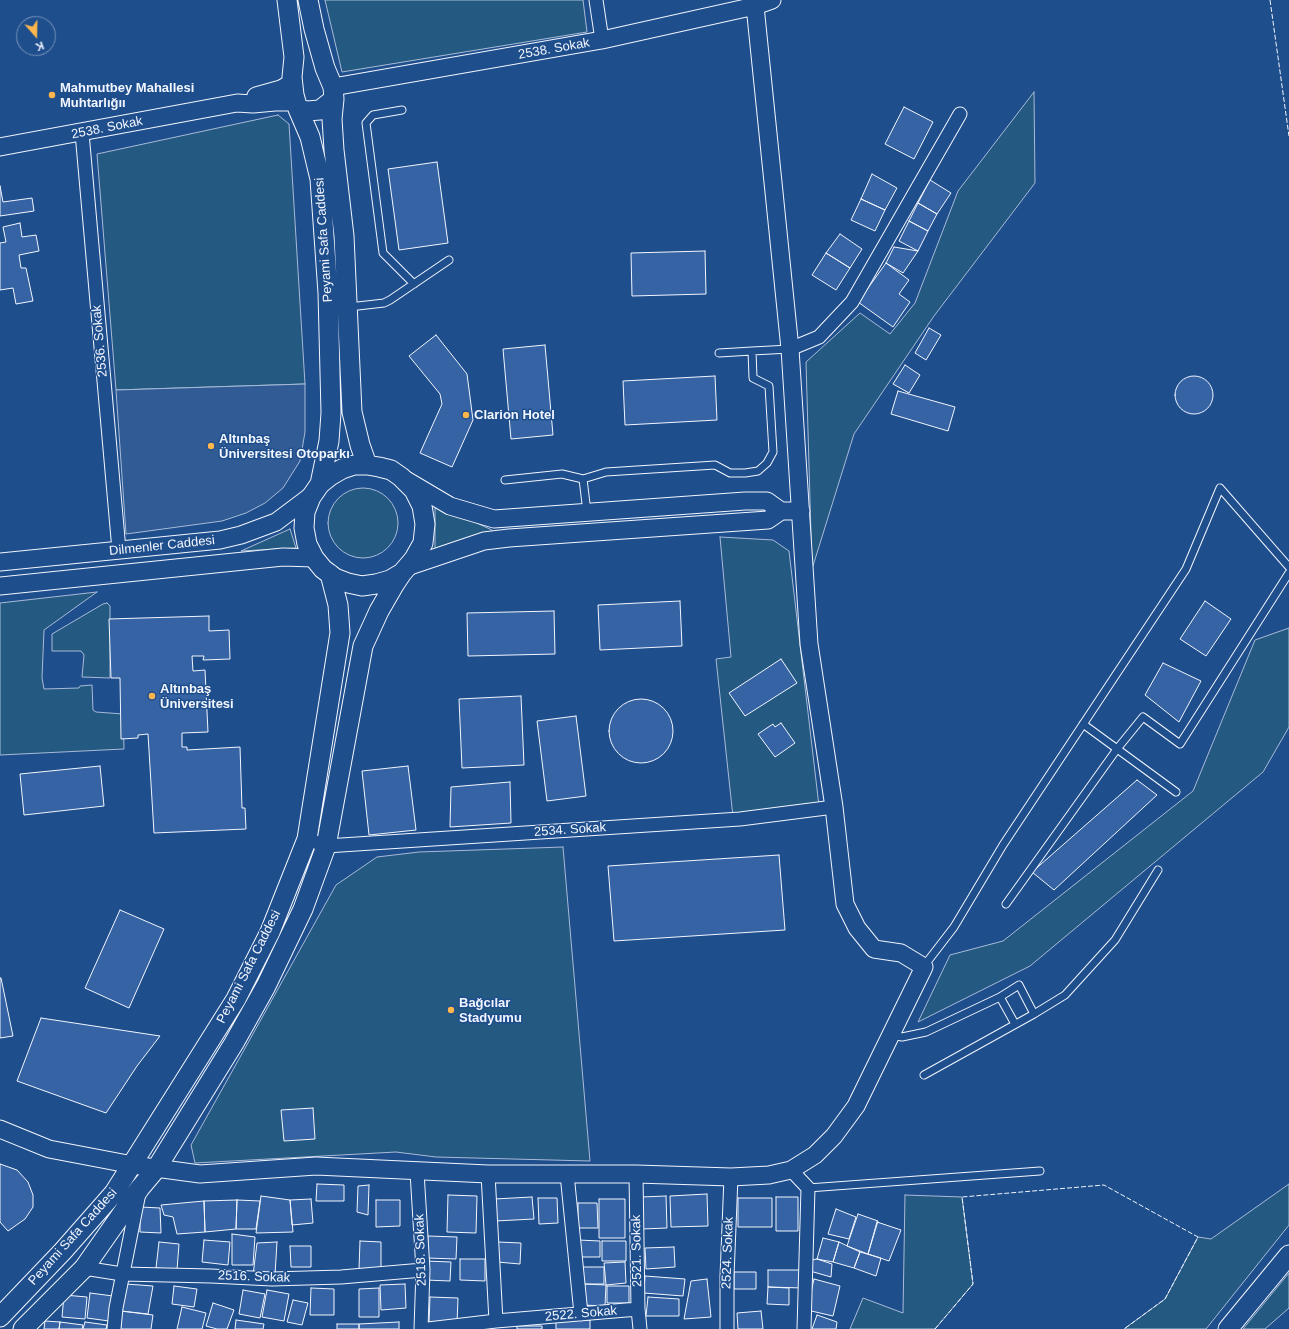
<!DOCTYPE html>
<meta charset="utf-8">
<style>
body{margin:0}
#map{position:relative;width:1289px;height:1329px;overflow:hidden;background:#1f4e8c;font-family:Helvetica,sans-serif}
canvas{display:block}
.north{position:absolute;left:16px;top:16px;width:40px;height:40px;box-sizing:border-box;background:#1f4e8c;border:1px solid #7391ba;border-radius:50%;rotate:160deg;font-size:11px;font-weight:700;line-height:16px;text-align:center;color:#f2f6ff}
.north::after{content:'';display:block;margin:auto;width:14px;height:18px;background:#ffb74d;clip-path:polygon(50% 0,100% 100%,50% 72%,0 100%)}
</style>
<div id="map">
<canvas width="1289" height="1329"></canvas>
<div class="north">K</div>
</div>
<script>
const ctx = document.querySelector('canvas').getContext('2d');
ctx.lineJoin = 'round';
function fillPath(path, color) { ctx.fillStyle = color; ctx.fill(path, 'evenodd'); }
const poly = rows => new Path2D(rows.map(r => 'M' + r).join(''));
function stroke(path, color, width, dash) { ctx.strokeStyle = color; ctx.lineWidth = width; ctx.lineCap = dash ? 'butt' : 'round'; ctx.setLineDash(dash || []); ctx.stroke(path); }
function write(font, color, halo, rows, align = 'center') {
  ctx.font = font + ' Helvetica,sans-serif'; ctx.lineWidth = 3; ctx.setLineDash([]); ctx.textBaseline = 'middle'; ctx.strokeStyle = halo; ctx.fillStyle = color; for (const [text, x, y, turn = 0] of rows) {
    ctx.save(); ctx.translate(x, y); ctx.rotate((+turn || 0) * Math.PI / 180); ctx.textAlign = isNaN(turn) ? turn : align; if (halo) ctx.strokeText(text, 0, 0); ctx.fillText(text, 0, 0); ctx.restore();
  }
}
const green = poly([
 [325,0,583,0,587,32,342,72,325,0],
 [1034,92,1035,183,934,316,854,434,812,569,806,362,860,313,890,334,915,303,958,191,1034,92],
 [278,115,289,124,305,384,116,390,97,154,278,115],
 '328 523a35 35 0 1 1 70 0a35 35 0 1 1-70 0Z',
 [441,507,492,530,493,533,435,553,435,508,441,507],
 [290,529,296,548,241,551,290,529],
 [720,537,773,540,789,551,819,806,733,817,716,659,731,657,720,537],
 [97,592,44,630,42,678,44,689,79,688,80,686,92,685,93,710,96,712,123,714,124,749,0,755,0,603,97,592],
 [107,603,110,606,110,678,82,677,84,655,81,651,52,651,52,634,103,604,107,603],
 [1289,628,1289,727,1263,772,1030,966,918,1022,950,955,1003,941,1193,791,1255,640,1289,628],
 [563,847,590,1161,436,1157,396,1152,195,1163,191,1145,336,885,377,857,419,852,563,847],
 [1289,1184,1289,1225,1206,1329,1124,1329,1165,1299,1198,1237,1211,1239,1289,1184],
 [905,1195,962,1197,973,1284,935,1329,850,1329,863,1298,903,1313,905,1195],
 [1289,1273,1289,1308,1265,1329,1243,1329,1289,1273]
]);
const parking = poly([
 [305,384,305,432,300,461,283,488,265,503,246,513,222,521,126,534,116,390,305,384]
]);
const building = poly([
 [904,107,933,122,914,159,885,144,904,107],
 [437,162,448,243,399,250,388,169,437,162],
 [872,174,897,188,885,210,861,199,872,174],
 [930,180,951,193,937,214,918,203,930,180],
 [0,186,3,202,32,198,34,211,0,216,0,186],
 [861,199,885,210,875,231,851,220,861,199],
 [918,203,937,214,928,231,909,221,918,203],
 [909,221,928,231,918,251,899,241,909,221],
 [20,223,22,237,36,235,39,251,19,255,21,268,26,268,33,301,16,304,13,288,0,290,0,243,6,242,3,227,20,223],
 [840,234,862,249,850,268,826,253,840,234],
 [894,247,918,251,903,273,886,263,894,247],
 [705,251,706,294,632,296,631,253,705,251],
 [826,253,850,268,836,290,812,275,826,253],
 [886,263,909,280,899,294,910,302,893,327,858,302,886,263],
 [929,328,941,335,926,360,915,353,929,328],
 [436,335,467,374,473,420,452,467,420,453,442,404,440,394,409,356,436,335],
 [545,345,553,435,511,439,503,349,545,345],
 [905,365,920,375,909,393,893,384,905,365],
 '1175 395a19 19 0 1 1 38 0a19 19 0 1 1-38 0Z',
 [715,376,717,420,625,425,623,381,715,376],
 [898,391,955,407,948,431,891,414,898,391],
 [680,601,682,646,600,650,598,605,680,601],
 [1205,601,1231,619,1206,656,1180,639,1205,601],
 [554,611,555,654,468,656,467,613,554,611],
 [209,616,209,631,229,630,230,659,203,660,204,656,192,656,193,671,205,670,208,732,182,733,182,747,187,747,187,750,240,747,242,808,245,808,246,829,154,833,148,734,138,735,138,738,121,739,120,678,111,678,109,619,209,616],
 [781,659,797,683,745,716,729,693,781,659],
 [1163,663,1201,681,1179,722,1145,695,1163,663],
 [521,696,524,765,462,768,459,699,521,696],
 '609 731a32 32 0 1 1 64 0a32 32 0 1 1-64 0Z',
 [576,716,586,796,547,801,537,721,576,716],
 [781,723,795,743,775,757,758,734,773,724,775,727,781,723],
 [100,766,104,806,24,815,20,774,100,766],
 [408,766,416,830,369,835,362,771,408,766],
 [1137,780,1157,795,1054,890,1032,872,1137,780],
 [510,782,511,823,450,827,451,787,510,782],
 [779,855,785,930,614,941,608,866,779,855],
 [120,910,164,929,129,1008,85,988,120,910],
 [0,978,1,978,13,1036,0,1038,0,978],
 [41,1018,160,1036,137,1066,106,1113,17,1081,41,1018],
 [313,1108,315,1139,284,1141,281,1110,313,1108],
 [0,1164,17,1170,28,1182,33,1195,33,1207,25,1219,8,1231,0,1222,0,1164],
 [317,1184,344,1185,344,1201,316,1201,317,1184],
 [369,1185,368,1215,357,1212,358,1186,369,1185],
 [707,1194,708,1226,671,1227,670,1196,707,1194],
 [448,1195,477,1196,476,1233,447,1232,448,1195],
 [261,1196,290,1200,293,1232,256,1233,261,1196],
 [666,1196,667,1228,642,1229,641,1197,666,1196],
 [532,1197,534,1219,495,1221,494,1199,532,1197],
 [776,1197,798,1197,798,1231,776,1231,776,1197],
 [538,1198,557,1198,558,1223,539,1224,538,1198],
 [738,1198,772,1198,772,1227,738,1227,738,1198],
 [311,1199,313,1223,292,1225,290,1200,311,1199],
 [599,1199,625,1199,625,1238,599,1238,599,1199],
 [237,1200,260,1201,256,1229,236,1229,237,1200],
 [237,1200,236,1229,205,1232,204,1201,237,1200],
 [376,1200,400,1200,400,1226,376,1227,376,1200],
 [204,1201,205,1232,177,1234,173,1217,164,1215,161,1205,204,1201],
 [578,1203,597,1203,598,1228,578,1228,578,1203],
 [140,1207,160,1208,161,1233,140,1232,140,1207],
 [836,1209,856,1217,849,1239,828,1234,836,1209],
 [858,1214,878,1221,868,1254,847,1246,858,1214],
 [877,1222,901,1230,889,1261,868,1254,877,1222],
 [232,1234,255,1237,253,1265,232,1265,232,1234],
 [428,1236,457,1237,456,1259,427,1258,428,1236],
 [823,1238,839,1242,833,1262,817,1259,823,1238],
 [204,1240,230,1242,228,1265,202,1262,204,1240],
 [578,1240,600,1241,600,1257,578,1257,578,1240],
 [360,1241,381,1242,381,1270,359,1269,360,1241],
 [602,1241,626,1241,626,1261,602,1261,602,1241],
 [159,1242,179,1244,177,1270,156,1268,159,1242],
 [277,1242,275,1275,253,1275,257,1243,277,1242],
 [498,1242,521,1243,520,1264,497,1262,498,1242],
 [839,1242,860,1252,854,1268,833,1262,839,1242],
 [290,1246,311,1246,311,1267,291,1267,290,1246],
 [674,1247,675,1267,646,1269,645,1248,674,1247],
 [860,1252,881,1258,876,1276,854,1268,860,1252],
 [460,1259,485,1259,485,1281,460,1280,460,1259],
 [817,1259,832,1264,831,1277,810,1271,811,1260,817,1259],
 [425,1261,451,1262,450,1281,425,1280,425,1261],
 [625,1262,626,1283,606,1285,604,1263,625,1262],
 [582,1267,604,1267,604,1284,582,1284,582,1267],
 [768,1270,803,1270,803,1288,768,1287,768,1270],
 [734,1272,756,1272,756,1289,734,1289,734,1272],
 [645,1276,685,1279,683,1296,644,1293,645,1276],
 [707,1279,711,1317,684,1319,691,1281,707,1279],
 [814,1279,840,1286,833,1316,807,1310,814,1279],
 [126,1284,153,1286,148,1314,121,1311,126,1284],
 [405,1284,406,1308,381,1310,380,1285,405,1284],
 [583,1284,606,1285,605,1306,583,1305,583,1284],
 [174,1286,197,1289,194,1307,172,1304,174,1286],
 [607,1286,629,1286,629,1303,607,1303,607,1286],
 [768,1287,789,1288,789,1305,767,1304,768,1287],
 [311,1288,334,1289,334,1315,310,1315,311,1288],
 [379,1288,379,1317,359,1317,359,1289,379,1288],
 [243,1290,265,1294,260,1318,239,1314,243,1290],
 [267,1290,289,1294,284,1321,262,1317,267,1290],
 [90,1293,113,1296,109,1321,87,1318,90,1293],
 [64,1295,87,1297,85,1319,62,1317,64,1295],
 [430,1297,458,1298,457,1324,429,1323,430,1297],
 [648,1297,679,1299,679,1316,646,1316,648,1297],
 [293,1300,308,1303,302,1325,287,1322,293,1300],
 [213,1303,234,1310,227,1329,217,1329,206,1326,213,1303],
 [182,1307,206,1313,202,1329,177,1329,182,1307],
 [121,1311,153,1315,151,1329,118,1329,121,1311],
 [761,1311,763,1329,738,1329,737,1313,761,1311],
 [817,1315,837,1322,836,1329,812,1329,817,1315],
 [236,1320,264,1324,263,1329,235,1329,236,1320],
 [590,1320,590,1329,556,1329,556,1321,590,1320],
 [45,1321,60,1322,59,1329,44,1329,45,1321],
 [60,1322,83,1325,82,1329,59,1329,60,1322],
 [85,1322,107,1325,106,1329,83,1329,85,1322],
 [399,1322,399,1329,359,1329,359,1324,399,1322],
 [337,1324,359,1324,359,1329,337,1329,337,1324],
 [517,1326,542,1326,542,1329,517,1329,517,1326]
]);
const service = poly([
 [402,110,373,115,366,123,383,253,414,284],
 [349,307,384,303,390,300,449,260],
 [719,353,752,351],
 [583,479,587,512],
 [505,480,562,474,583,479,606,472,715,465,730,473,745,473,758,471,767,463,773,452,769,386,753,378,752,351,790,349],
 [1083,724,1176,792],
 [1006,904,1117,749,1143,717,1180,744,1289,573],
 [924,966,954,927,1003,845,1186,569,1220,488,1289,567],
 [1000,997,1015,1024],
 [891,1035,902,1037,926,1032,1000,997,1019,985,1034,1014],
 [924,1075,1034,1014,1065,995,1115,940,1158,870],
 [808,1188,1040,1171]
]);
const minor = poly([
 [596,0,602,40],
 [82,133,119,550],
 [790,349,819,337,852,302,960,114],
 [307,839,326,846,740,819,834,807],
 [791,1170,808,1188,804,1329],
 [417,1172,423,1270,421,1329],
 [488,1174,496,1321],
 [567,1174,581,1314],
 [636,1174,638,1309,640,1329],
 [84,1268,122,1274,211,1276,272,1279,341,1277,423,1270],
 [114,1329,116,1308,139,1193],
 [428,1329,496,1321,638,1309],
 [727,1329,727,1276,731,1177]
]);
const tertiary = poly([
 [333,87,602,40,755,6,772,0],
 [256,96,281,89,293,82],
 [0,147,237,103,253,104,275,102,295,102],
 [406,480,450,506,494,519,745,501,767,501,781,511],
 [0,562,220,540,241,535,276,522,312,495],
 [407,567,484,541,509,538,768,520,781,511,801,511],
 [0,586,283,557,314,558],
 [0,1129,49,1149,133,1165,200,1174,316,1166,488,1174,636,1174,731,1177,769,1175,791,1170,815,1155,834,1136,856,1106,924,967,901,953,874,949,857,928,845,904,834,807,809,644,790,349,755,6]
]);
const secondary = poly([
 [287,0,294,57,292,77,294,95,298,109,310,137,320,179,328,293,331,413,329,441,320,484],
 [308,0,314,29,325,68,333,87,334,99,332,119,334,150,344,236,352,412,360,445,367,465],
 [298,109,307,111,320,110,334,99],
 [0,1317,63,1251,114,1193,236,999,270,932,307,839,340,633,338,605,330,574],
 [23,1329,84,1268,140,1188,156,1169,234,1043,266,986,303,909,326,846,363,646,379,611,394,585,402,573,414,559,423,543,425,524,422,506,414,490,401,477,391,470,379,467,367,465,354,465,342,469,330,476,320,484,311,497,305,512,304,528,307,544,314,558,323,569,335,578,348,583,362,586,376,584,390,580,402,573],
 [1228,1329,1289,1255]
]);
const fence = poly([
 [1270,0,1289,136],
 [935,1329,973,1284,962,1197,1104,1185,1198,1237,1165,1299,1124,1329]
]);
const markers = [
 [52,95,4,"#ffb74d"],
 [466,415,4,"#ffb74d"],
 [211,446,4,"#ffb74d"],
 [152,696,4,"#ffb74d"],
 [451,1010,4,"#ffb74d"]
];
const streetNames = [
 ["2538. Sokak",554,49,-10],
 ["2538. Sokak",107,128,-11],
 ["Peyami Safa Caddesi",324,240,-94],
 ["2536. Sokak",100,341,-95],
 ["Dilmenler Caddesi",162,546,-6],
 ["2534. Sokak",570,830,-4],
 ["Peyami Safa Caddesi",249,967,-63],
 ["Peyami Safa Caddesi",73,1237,-48],
 ["2518. Sokak",421,1250,-92],
 ["2521. Sokak",637,1251,-91],
 ["2524. Sokak",728,1253,-88],
 ["2516. Sokak",254,1277,2],
 ["2522. Sokak",581,1314,-5]
];
const poiNames = [
 ["Mahmutbey Mahallesi",60,88],
 ["Muhtarlığıı",60,103],
 ["Clarion Hotel",474,415],
 ["Altınbaş",219,439],
 ["Üniversitesi Otoparkı",219,454],
 ["Altınbaş",160,689],
 ["Üniversitesi",160,704],
 ["Bağcılar",459,1003],
 ["Stadyumu",459,1018]
];
fillPath(green, '#245a82');
stroke(green, '#a8bbd7', 1);
fillPath(parking, '#305b95');
stroke(parking, '#a8bbd7', 1);
fillPath(building, '#3563a3');
stroke(building, '#f2f6ff', 1);
stroke(service, '#f2f6ff', 9);
stroke(minor, '#f2f6ff', 15);
stroke(tertiary, '#f2f6ff', 19);
stroke(secondary, '#f2f6ff', 21);
stroke(service, '#1f4e8c', 7);
stroke(minor, '#1f4e8c', 13);
stroke(tertiary, '#1f4e8c', 17);
stroke(secondary, '#1f4e8c', 19);
stroke(fence, '#f2f6ff', 1, [5, 2]);
for (const [x, y, r, color] of markers) { const dot = new Path2D(); dot.arc(x, y, r, 0, 2 * Math.PI); ctx.fillStyle = color; ctx.fill(dot); stroke(dot, '#1f4e8c', 1.5); }
write('13px', '#f2f6ff', '#1f4e8c', streetNames);
write('bold 13px', '#f2f6ff', '#1f4e8c', poiNames, 'left');
</script>
